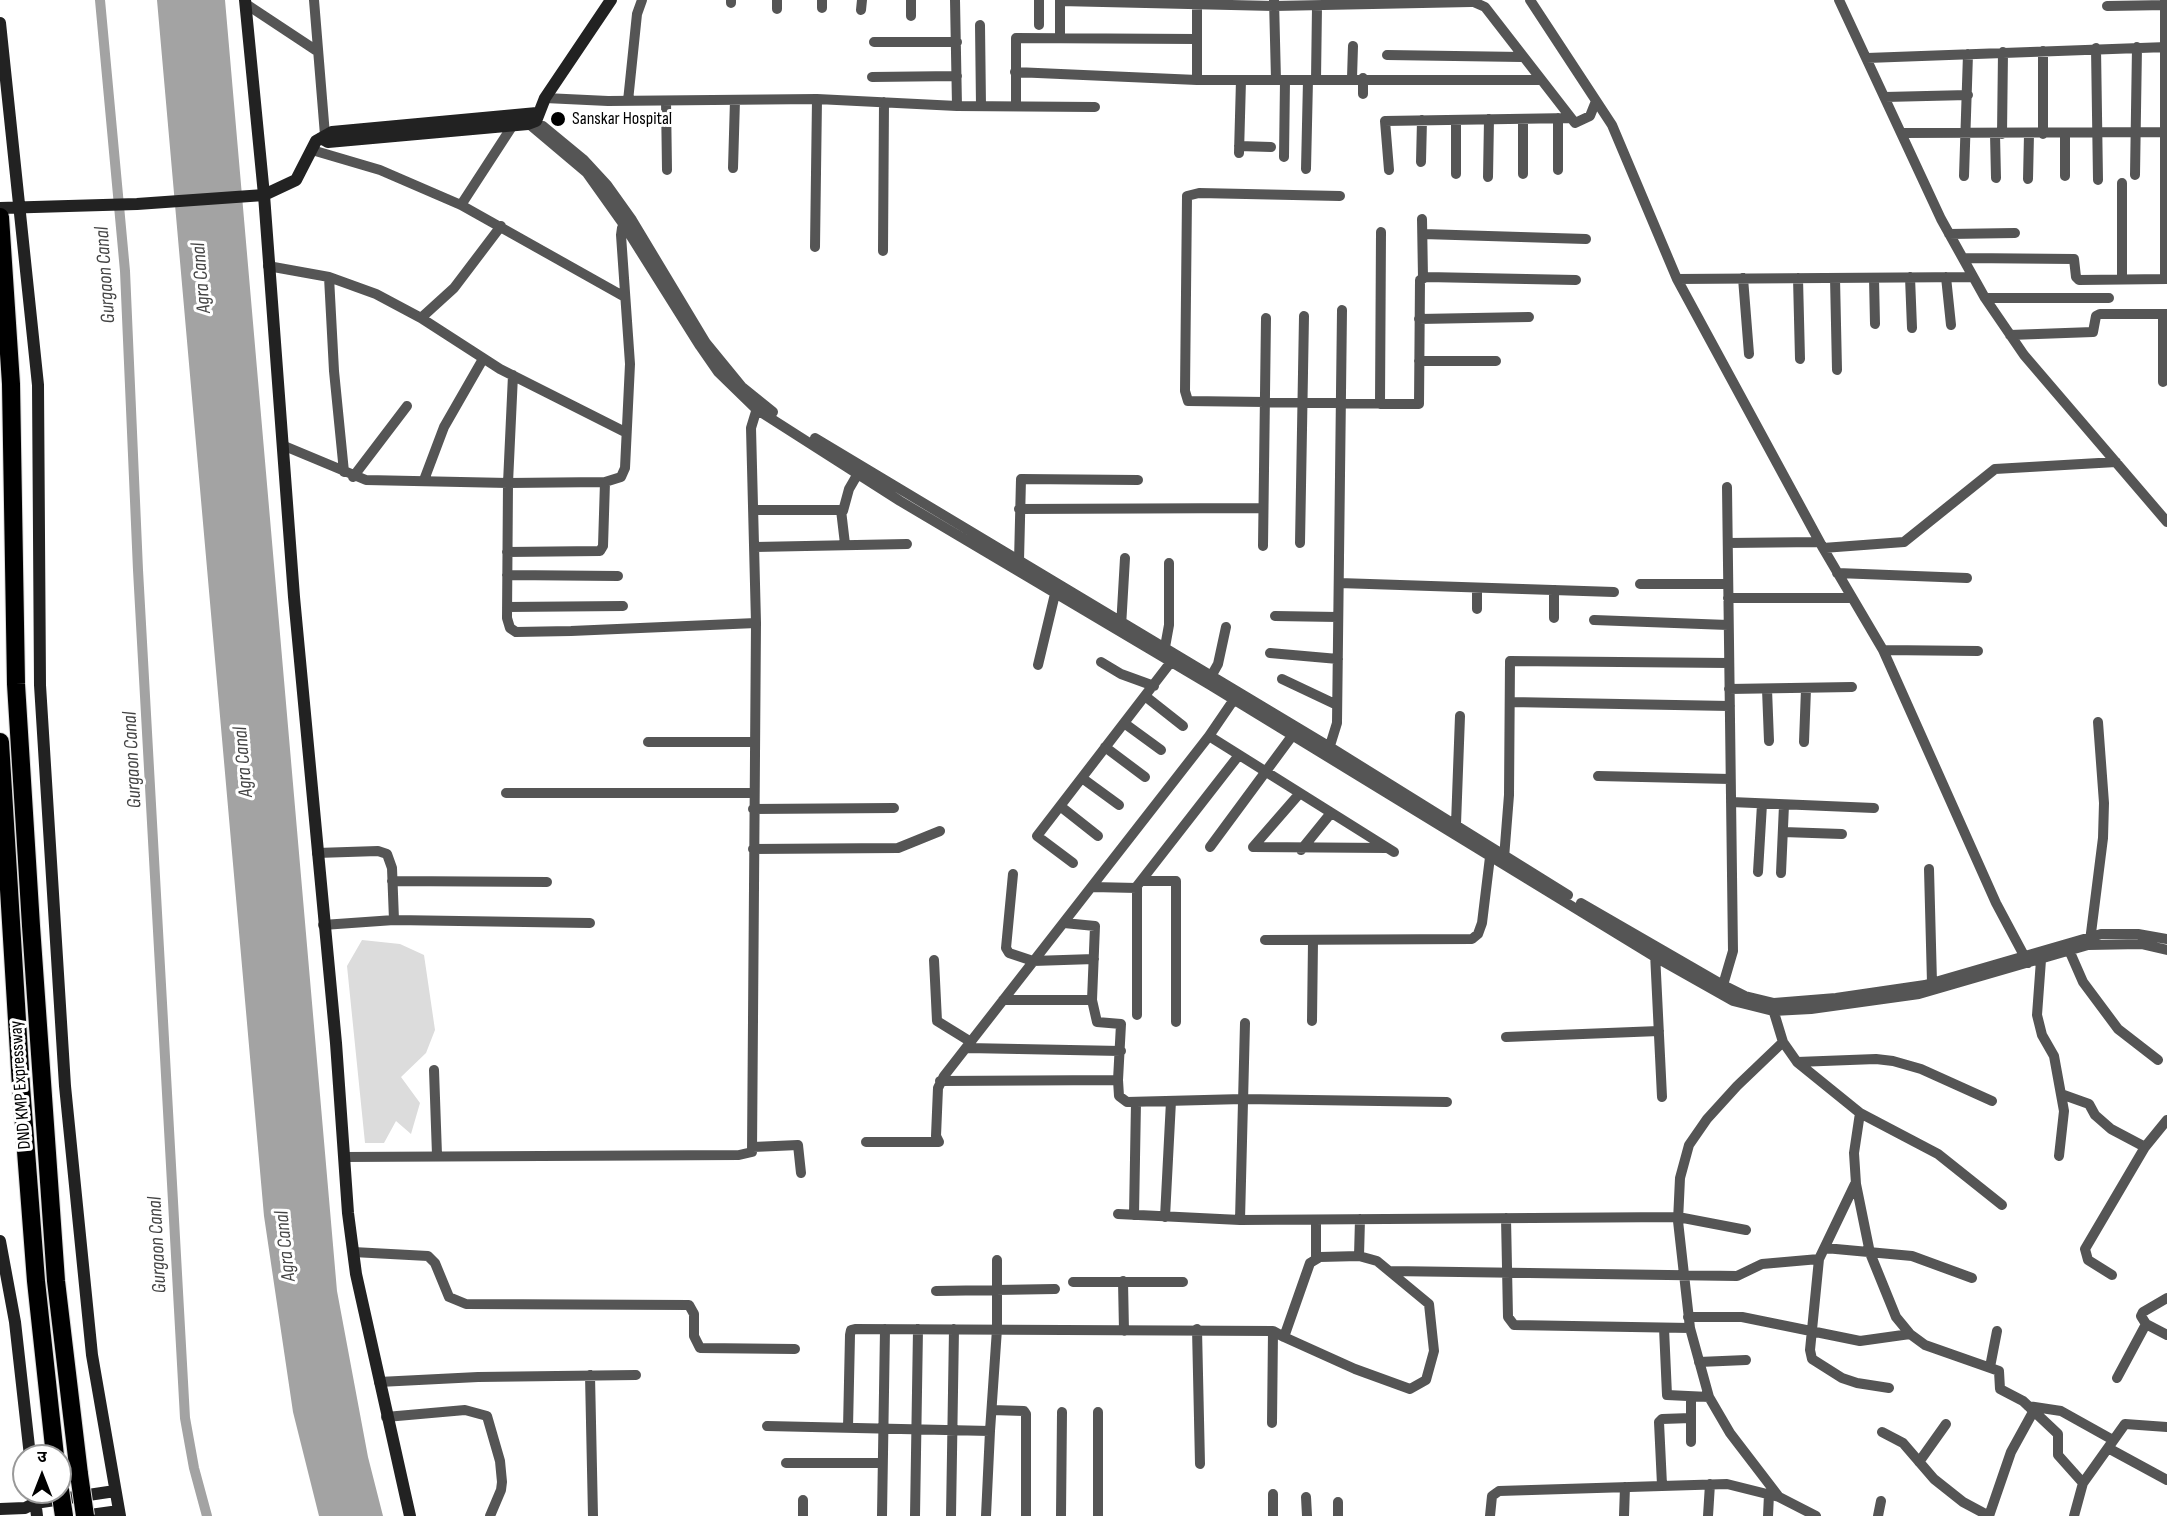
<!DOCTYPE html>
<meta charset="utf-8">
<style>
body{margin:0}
#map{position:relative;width:2167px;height:1516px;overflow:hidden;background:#fff;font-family:"Sofia Sans Condensed","Noto Sans Devanagari",sans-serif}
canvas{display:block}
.north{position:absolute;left:12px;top:1444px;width:60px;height:60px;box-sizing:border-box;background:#fff;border:2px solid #999;border-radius:50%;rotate:0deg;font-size:16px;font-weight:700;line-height:24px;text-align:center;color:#000}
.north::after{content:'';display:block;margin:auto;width:21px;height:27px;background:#000;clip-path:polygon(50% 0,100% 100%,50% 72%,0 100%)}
</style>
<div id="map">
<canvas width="2167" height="1516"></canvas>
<div class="north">उ</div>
</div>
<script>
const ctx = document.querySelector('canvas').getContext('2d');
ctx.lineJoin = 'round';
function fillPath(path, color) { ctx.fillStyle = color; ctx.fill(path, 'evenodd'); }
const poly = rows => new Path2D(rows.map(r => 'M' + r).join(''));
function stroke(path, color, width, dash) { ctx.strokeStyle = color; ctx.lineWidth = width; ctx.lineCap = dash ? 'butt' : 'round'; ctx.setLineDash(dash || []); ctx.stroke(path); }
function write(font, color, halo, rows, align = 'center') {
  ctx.font = font + ' "Sofia Sans Condensed",sans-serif'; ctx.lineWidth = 6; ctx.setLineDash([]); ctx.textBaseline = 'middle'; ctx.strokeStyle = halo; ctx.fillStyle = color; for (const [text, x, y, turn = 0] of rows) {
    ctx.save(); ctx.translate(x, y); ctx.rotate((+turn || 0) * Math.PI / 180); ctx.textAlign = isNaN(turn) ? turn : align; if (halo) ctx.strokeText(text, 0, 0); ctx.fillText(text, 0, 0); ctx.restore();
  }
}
const green = poly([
 [362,940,400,944,424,955,435,1030,426,1053,401,1077,420,1103,411,1134,396,1121,384,1143,365,1143,347,966]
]);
const water = poly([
 [157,0,225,0,337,1291,368,1457,383,1516,319,1516,293,1412,264,1216]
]);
const canal = poly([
 [100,0,125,271,138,570,185,1418,194,1468,207,1516]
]);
const street = poly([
 [314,0,325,135],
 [731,0,731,3],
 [777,0,777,9],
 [822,0,822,8],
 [911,0,911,16],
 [955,0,957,106],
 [1039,0,1039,25],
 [1274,0,1276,80],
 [1469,0,1485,7,1575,123,1590,116,1596,101],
 [1530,0,1612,125,1677,279,1823,548,1883,650,1996,903,2028,963],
 [1839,0,1941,219,1985,298,2024,355,2167,522],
 [2165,0,2165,279],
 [1060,1,1274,6,1471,2],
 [246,4,317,51],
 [2107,6,2167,5],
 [861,10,862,0],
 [980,25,981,106],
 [1060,38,1060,0],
 [874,42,957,42],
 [2096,48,2098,180],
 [2043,51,2043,134],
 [1387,55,1522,57],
 [1867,58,2167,47],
 [1015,72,1197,80,1540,80],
 [872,77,957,76],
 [1352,78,1353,46],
 [1197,80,1197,0],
 [1316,80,1317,6],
 [1363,94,1363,78],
 [1885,97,1968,95],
 [545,98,608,101,817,99,957,106,1095,107],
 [628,101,637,14,642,0],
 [666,101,667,170],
 [1016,105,1016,38,1196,39],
 [523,119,587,173,624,225,700,346,718,372,756,409,900,501,1210,685,1655,957,1733,1001,1773,1011,1811,1009,1919,994,2088,945,2141,944,2167,950],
 [1523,119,1523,174],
 [543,126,583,159,607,185,632,220,706,343,742,387,773,412],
 [1902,133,2167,132],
 [1995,134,1996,178],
 [2002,134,2003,52],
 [1239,146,1271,147],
 [312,150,380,170,461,205,623,296],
 [1239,153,1241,80],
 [1284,157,1285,80],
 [1421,162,1422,120],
 [733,168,735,100],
 [1306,169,1308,80],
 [1389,170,1385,121,1571,118],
 [1558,170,1558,118],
 [1456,174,1456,120],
 [2135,175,2137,47],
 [1964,176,1968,54],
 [2065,176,2065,133],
 [1488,177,1489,119],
 [2028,179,2029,134],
 [1340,196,1199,193,1187,196,1185,391,1188,401,1419,404,1420,280,1426,277,1576,280],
 [461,205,513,125],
 [1422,219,1423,278],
 [1423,234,1586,239],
 [1949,234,2015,233],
 [815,247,817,99],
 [883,251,884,102],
 [1964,258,2074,259,2076,277,2079,280,2167,279],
 [268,266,329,277,376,294,421,318,500,369,625,432],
 [329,277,334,371,344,472],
 [1910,277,1912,328],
 [1946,277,1951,325],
 [1743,278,1749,354],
 [1798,278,1800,359],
 [1835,278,1837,370],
 [1874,278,1875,324],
 [1677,279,1973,277],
 [2122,279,2122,183],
 [1985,298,2109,298],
 [421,318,454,288,501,226],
 [1419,319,1529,317],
 [2010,335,2093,332,2096,316,2100,314,2167,314],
 [1419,361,1496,361],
 [513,375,508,483,507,618,510,628,516,632,571,631,756,623],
 [2163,382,2163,314],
 [1380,404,1381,232],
 [815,438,1330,747,1568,895],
 [282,445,366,480,508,483,605,482,621,477,625,468,630,364,621,235,622,228,627,223],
 [353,477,407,406],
 [424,480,444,427,483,359],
 [1019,509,1263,508],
 [755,510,841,510,845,544],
 [843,511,849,489,860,470],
 [1300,543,1304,316],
 [1728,543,1819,542],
 [1263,546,1266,318],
 [755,547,907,544],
 [1823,548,1904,542,1995,469,2116,462],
 [507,552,600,551,603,546,605,482],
 [1019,561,1021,479,1138,480],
 [1837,573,1967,578],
 [507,575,618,576],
 [1339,583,1614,592],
 [1640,584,1728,584],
 [1554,590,1554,618],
 [1728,598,1852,598],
 [507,607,623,606],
 [1477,609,1477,588],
 [1275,616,1338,617],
 [1594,620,1728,625],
 [1121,627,1125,558],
 [1165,647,1169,625,1169,563],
 [1883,650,1978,651],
 [1270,653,1338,659],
 [1101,662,1121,674,1154,686],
 [1038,665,1055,594],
 [1282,679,1337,705],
 [1209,680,1218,664,1226,627],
 [1729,689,1852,687],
 [1767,689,1769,741],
 [1145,696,1183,726],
 [1510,702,1730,706],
 [1124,723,1161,750],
 [1209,736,1394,852],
 [648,742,753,742],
 [1804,742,1806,689],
 [1105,747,1145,777],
 [1328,752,1337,723,1342,310],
 [1598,776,1730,779],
 [1082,778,1119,805],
 [506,793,752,793],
 [1731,802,1874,808],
 [1060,806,1098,836],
 [753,809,894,808],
 [1456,824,1460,716],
 [1783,832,1842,834],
 [1210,847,1292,736],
 [1253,847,1387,848],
 [1253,847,1300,793],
 [753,849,898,848,940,831],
 [1301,850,1331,813],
 [317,853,378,851,387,854,392,868,394,920],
 [1504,858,1509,795,1510,661,1729,663],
 [1073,863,1037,836,1174,658],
 [1929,869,1932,983],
 [1758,872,1762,804],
 [1781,873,1784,805],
 [1013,874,1006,948,1009,953,1033,961,1094,959],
 [392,881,547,882],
 [1141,881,1176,881,1176,1022],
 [1092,887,1137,888],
 [1581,903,1723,985,1745,996,1774,1003,1836,998,1925,985,2101,934,2138,934,2167,939],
 [1064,923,1095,926,1092,1000],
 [323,925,394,920,590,923],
 [1265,940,1472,939,1478,934,1482,923,1490,857],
 [2090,941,2103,838,2104,803,2098,722],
 [2069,950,2083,982,2118,1029,2158,1060],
 [1655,953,1662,1097],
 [934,960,937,1021,971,1042],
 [2041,960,2037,1015,2042,1035,2054,1056,2064,1111,2059,1156],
 [1723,985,1733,951,1727,487],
 [1772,1006,1783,1042,1737,1086,1707,1119,1689,1145,1680,1178,1678,1221,1690,1328,1709,1397,1730,1433,1779,1497,1816,1516],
 [1137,1015,1137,886,1239,755],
 [1312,1021,1313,941],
 [1506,1037,1659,1031],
 [1783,1042,1797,1062,1860,1113,1938,1154,2002,1205],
 [967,1048,1121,1051],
 [1797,1062,1876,1059,1893,1061,1921,1069,1992,1101],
 [434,1070,437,1155],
 [1118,1080,1119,1096,1127,1102,1243,1099,1447,1102],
 [940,1081,1118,1080,1121,1024,1097,1022,1092,1000,1003,1000],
 [2061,1094,2089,1104,2095,1115,2111,1129,2145,1147],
 [1860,1113,1854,1153,1856,1184,1870,1253,1896,1317,1910,1334,1925,1345,1999,1371,2000,1389,2023,1401,2058,1434,2058,1455,2083,1483,2074,1516],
 [866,1142,939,1142,936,1136,938,1088,944,1076,1209,736,1237,695],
 [753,1147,798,1145,801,1173],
 [344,1157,739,1155,752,1152,756,623,751,428,758,405],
 [1855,1184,1819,1259,1810,1350,1812,1359,1842,1378,1857,1383,1889,1388],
 [1118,1214,1240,1220,1678,1217,1746,1230],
 [1134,1215,1136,1102],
 [1165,1217,1171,1101],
 [1506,1218,1508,1317,1514,1325,1690,1328],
 [1240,1220,1245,1023],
 [1825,1248,1912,1256,1972,1278],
 [353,1252,428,1256,435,1263,449,1297,466,1304,689,1305,694,1314,694,1336,700,1348,795,1349],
 [1359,1256,1360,1219],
 [1316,1259,1316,1220],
 [1390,1271,1737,1276,1762,1264,1819,1259],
 [2112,1275,2088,1260,2085,1249,2145,1147,2167,1120],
 [1123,1281,1124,1331],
 [1073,1282,1183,1282],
 [936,1291,1055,1289],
 [2167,1298,2143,1312,2141,1316,2146,1324,2167,1335],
 [1688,1317,1742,1317,1860,1341,1910,1334],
 [1664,1328,1667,1395,1709,1397],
 [1197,1329,1200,1464],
 [1699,1362,1746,1360],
 [1990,1367,1997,1331],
 [590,1375,593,1516],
 [2117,1378,2146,1324],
 [379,1382,478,1377,636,1375],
 [1691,1397,1691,1442],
 [2028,1406,2061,1411,2113,1440],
 [992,1410,1024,1411,1026,1414,1026,1516],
 [386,1417,465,1410,487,1416,500,1461,502,1482,501,1490,490,1516],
 [1272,1423,1273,1331],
 [767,1426,990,1431,986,1516],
 [848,1428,850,1335,851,1330,855,1329,1273,1331,1284,1337,1355,1369,1410,1389,1426,1380,1434,1351,1429,1304,1377,1261,1359,1256,1320,1257,1310,1263,1284,1337],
 [990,1431,997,1329,997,1260],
 [1882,1432,1903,1443,1934,1479,1963,1502,1989,1516],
 [2108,1448,2167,1480],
 [1919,1462,1946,1424],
 [786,1463,882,1463],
 [2083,1483,2125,1424,2167,1427],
 [1662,1485,1659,1422,1662,1419,1691,1418],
 [1273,1494,1273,1516],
 [1306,1497,1307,1516],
 [803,1500,803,1516],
 [1338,1502,1338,1516],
 [882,1516,885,1329],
 [915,1516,918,1329],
 [951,1516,954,1329],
 [1061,1516,1062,1412],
 [1098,1516,1098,1412],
 [1490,1516,1492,1496,1499,1491,1727,1484,1779,1497],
 [1624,1516,1625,1487],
 [1708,1516,1710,1484],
 [1768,1516,1769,1494],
 [1878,1516,1881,1501],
 [1989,1516,2011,1452,2033,1412]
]);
const secondary = poly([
 [245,0,264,195,294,597,336,1043,348,1213,356,1274,410,1516],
 [0,23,38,385,40,685,65,1086,92,1355,120,1516],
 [321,138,328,142,528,124,536,121,545,98,611,0],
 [0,208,137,204,264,195,296,180,316,141,332,132,537,113],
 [0,1241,15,1322,30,1456],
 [34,1492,37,1516],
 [0,1509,25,1508,35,1503,115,1491],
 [83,1516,119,1511]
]);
const highway = poly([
 [0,217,11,384,16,684,31,926,56,1281,79,1474],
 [0,742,21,1086,36,1281,55,1456]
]);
const highwayBridge = poly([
 [79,1474,85,1516],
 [60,1490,64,1516]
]);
const markers = [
 [558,119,8,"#000"]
];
const poiNames = [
 ["Sanskar Hospital",572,119]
];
const streetNames = [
 ["DND KMP Expressway",21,1085,-94]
];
const waterNames = [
 ["Gurgaon Canal",106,275,-94],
 ["Agra Canal",202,278,-95],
 ["Gurgaon Canal",133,760,-93],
 ["Agra Canal",244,762,-95],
 ["Gurgaon Canal",158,1245,-93],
 ["Agra Canal",286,1246,-96]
];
fillPath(green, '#dcdcdc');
fillPath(water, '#a3a3a3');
stroke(canal, '#a3a3a3', 10);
stroke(highway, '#dbdbdb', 20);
stroke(street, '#555', 10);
stroke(secondary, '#222', 12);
stroke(highway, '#000', 18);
stroke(highwayBridge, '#dbdbdb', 20, []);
stroke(highwayBridge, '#000', 18);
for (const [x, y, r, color] of markers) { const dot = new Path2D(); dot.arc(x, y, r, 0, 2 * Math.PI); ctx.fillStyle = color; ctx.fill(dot); stroke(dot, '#fff', 2); }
write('18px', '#000', '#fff', poiNames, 'left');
write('18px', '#000', '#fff', streetNames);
write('italic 20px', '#444', '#fff', waterNames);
</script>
